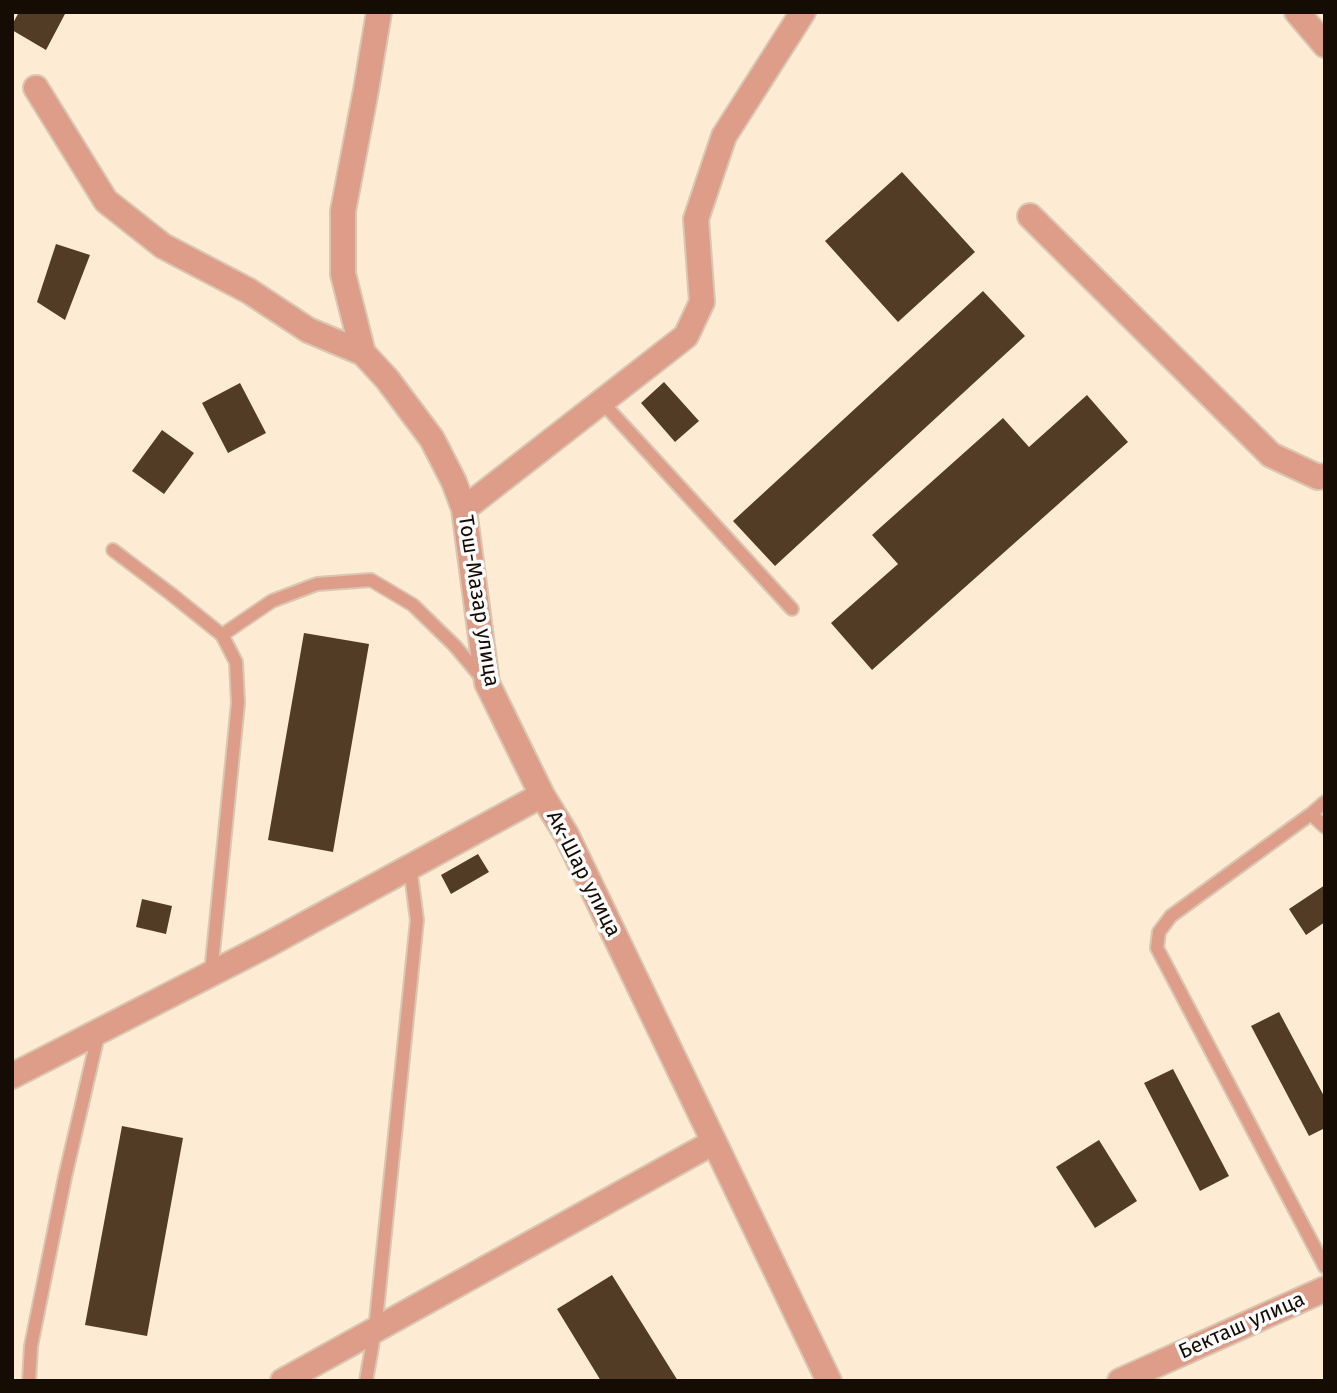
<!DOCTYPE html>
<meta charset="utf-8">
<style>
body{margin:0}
#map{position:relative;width:1337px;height:1393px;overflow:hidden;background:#feebd3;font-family:"Fira Sans",sans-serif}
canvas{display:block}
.frame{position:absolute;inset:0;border:14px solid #150d04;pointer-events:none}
</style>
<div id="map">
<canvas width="1337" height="1393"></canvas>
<div class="frame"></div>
</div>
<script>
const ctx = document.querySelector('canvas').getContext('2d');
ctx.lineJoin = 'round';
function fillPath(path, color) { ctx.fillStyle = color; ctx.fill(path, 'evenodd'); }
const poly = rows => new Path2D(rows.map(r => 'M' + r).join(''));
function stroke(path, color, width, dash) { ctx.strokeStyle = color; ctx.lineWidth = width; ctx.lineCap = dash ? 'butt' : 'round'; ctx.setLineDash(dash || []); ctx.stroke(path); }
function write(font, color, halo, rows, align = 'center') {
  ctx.font = font + ' "Fira Sans",sans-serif'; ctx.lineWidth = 7; ctx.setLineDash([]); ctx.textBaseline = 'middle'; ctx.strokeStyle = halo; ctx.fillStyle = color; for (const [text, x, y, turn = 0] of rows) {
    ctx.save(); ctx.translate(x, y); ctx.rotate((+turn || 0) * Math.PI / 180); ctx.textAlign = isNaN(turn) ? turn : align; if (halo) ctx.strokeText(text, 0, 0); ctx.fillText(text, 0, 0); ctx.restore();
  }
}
const building = poly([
 [19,12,66,12,46,50,12,30,12,25],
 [902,172,975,252,898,322,825,241],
 [56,244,90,255,65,320,37,302],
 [983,291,1025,336,775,566,733,521],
 [664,382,699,421,675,442,641,403],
 [240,383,266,433,228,453,202,403],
 [1087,395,1128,442,872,670,831,623,898,564,872,535,1003,418,1029,447],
 [162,430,194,453,164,494,132,471],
 [304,633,369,644,333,852,268,840],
 [478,854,489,872,451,894,441,875],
 [1325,885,1325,922,1306,935,1289,909],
 [142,899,172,906,166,934,136,927],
 [1279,1012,1325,1098,1325,1128,1309,1136,1251,1026],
 [1173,1069,1229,1176,1200,1191,1144,1083],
 [122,1126,183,1138,147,1336,85,1325],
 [1099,1140,1137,1201,1095,1228,1056,1167],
 [612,1275,678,1381,601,1381,557,1309]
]);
const lane = poly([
 [601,401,792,609],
 [113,550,171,594,222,635,236,662,238,703,211,973],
 [222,635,272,601,317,584,371,580,413,605,455,646,481,677],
 [1325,802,1311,814,1171,916,1159,932,1157,948,1325,1267],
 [1311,814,1325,827],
 [29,1381,31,1346,65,1177,99,1031],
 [366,1381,375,1330,417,920,410,867]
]);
const street = poly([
 [379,12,366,90,343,211,343,274,363,353,387,379,432,439,454,482,464,509,487,683,542,795],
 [1297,12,1325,45],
 [36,88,106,201,163,246,249,291,308,330,363,353],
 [1030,216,1271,455,1318,477,1325,476],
 [464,509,686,336,702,302,696,219,724,136,803,12],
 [12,1076,269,944,542,795,566,834,829,1381],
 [283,1381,714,1142],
 [1120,1381,1325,1289]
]);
const streetNames = [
 ["Тош-Мазар улица",478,601,81],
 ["Ак-Шар улица",583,874,63],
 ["Бекташ улица",1242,1326,-24]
];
fillPath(building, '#523c25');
stroke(lane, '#d9c7b2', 16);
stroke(street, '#d9c7b2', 28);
stroke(lane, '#dd9d88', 12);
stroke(street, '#dd9d88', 24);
write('21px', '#150d04', '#fbfbfb', streetNames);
</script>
